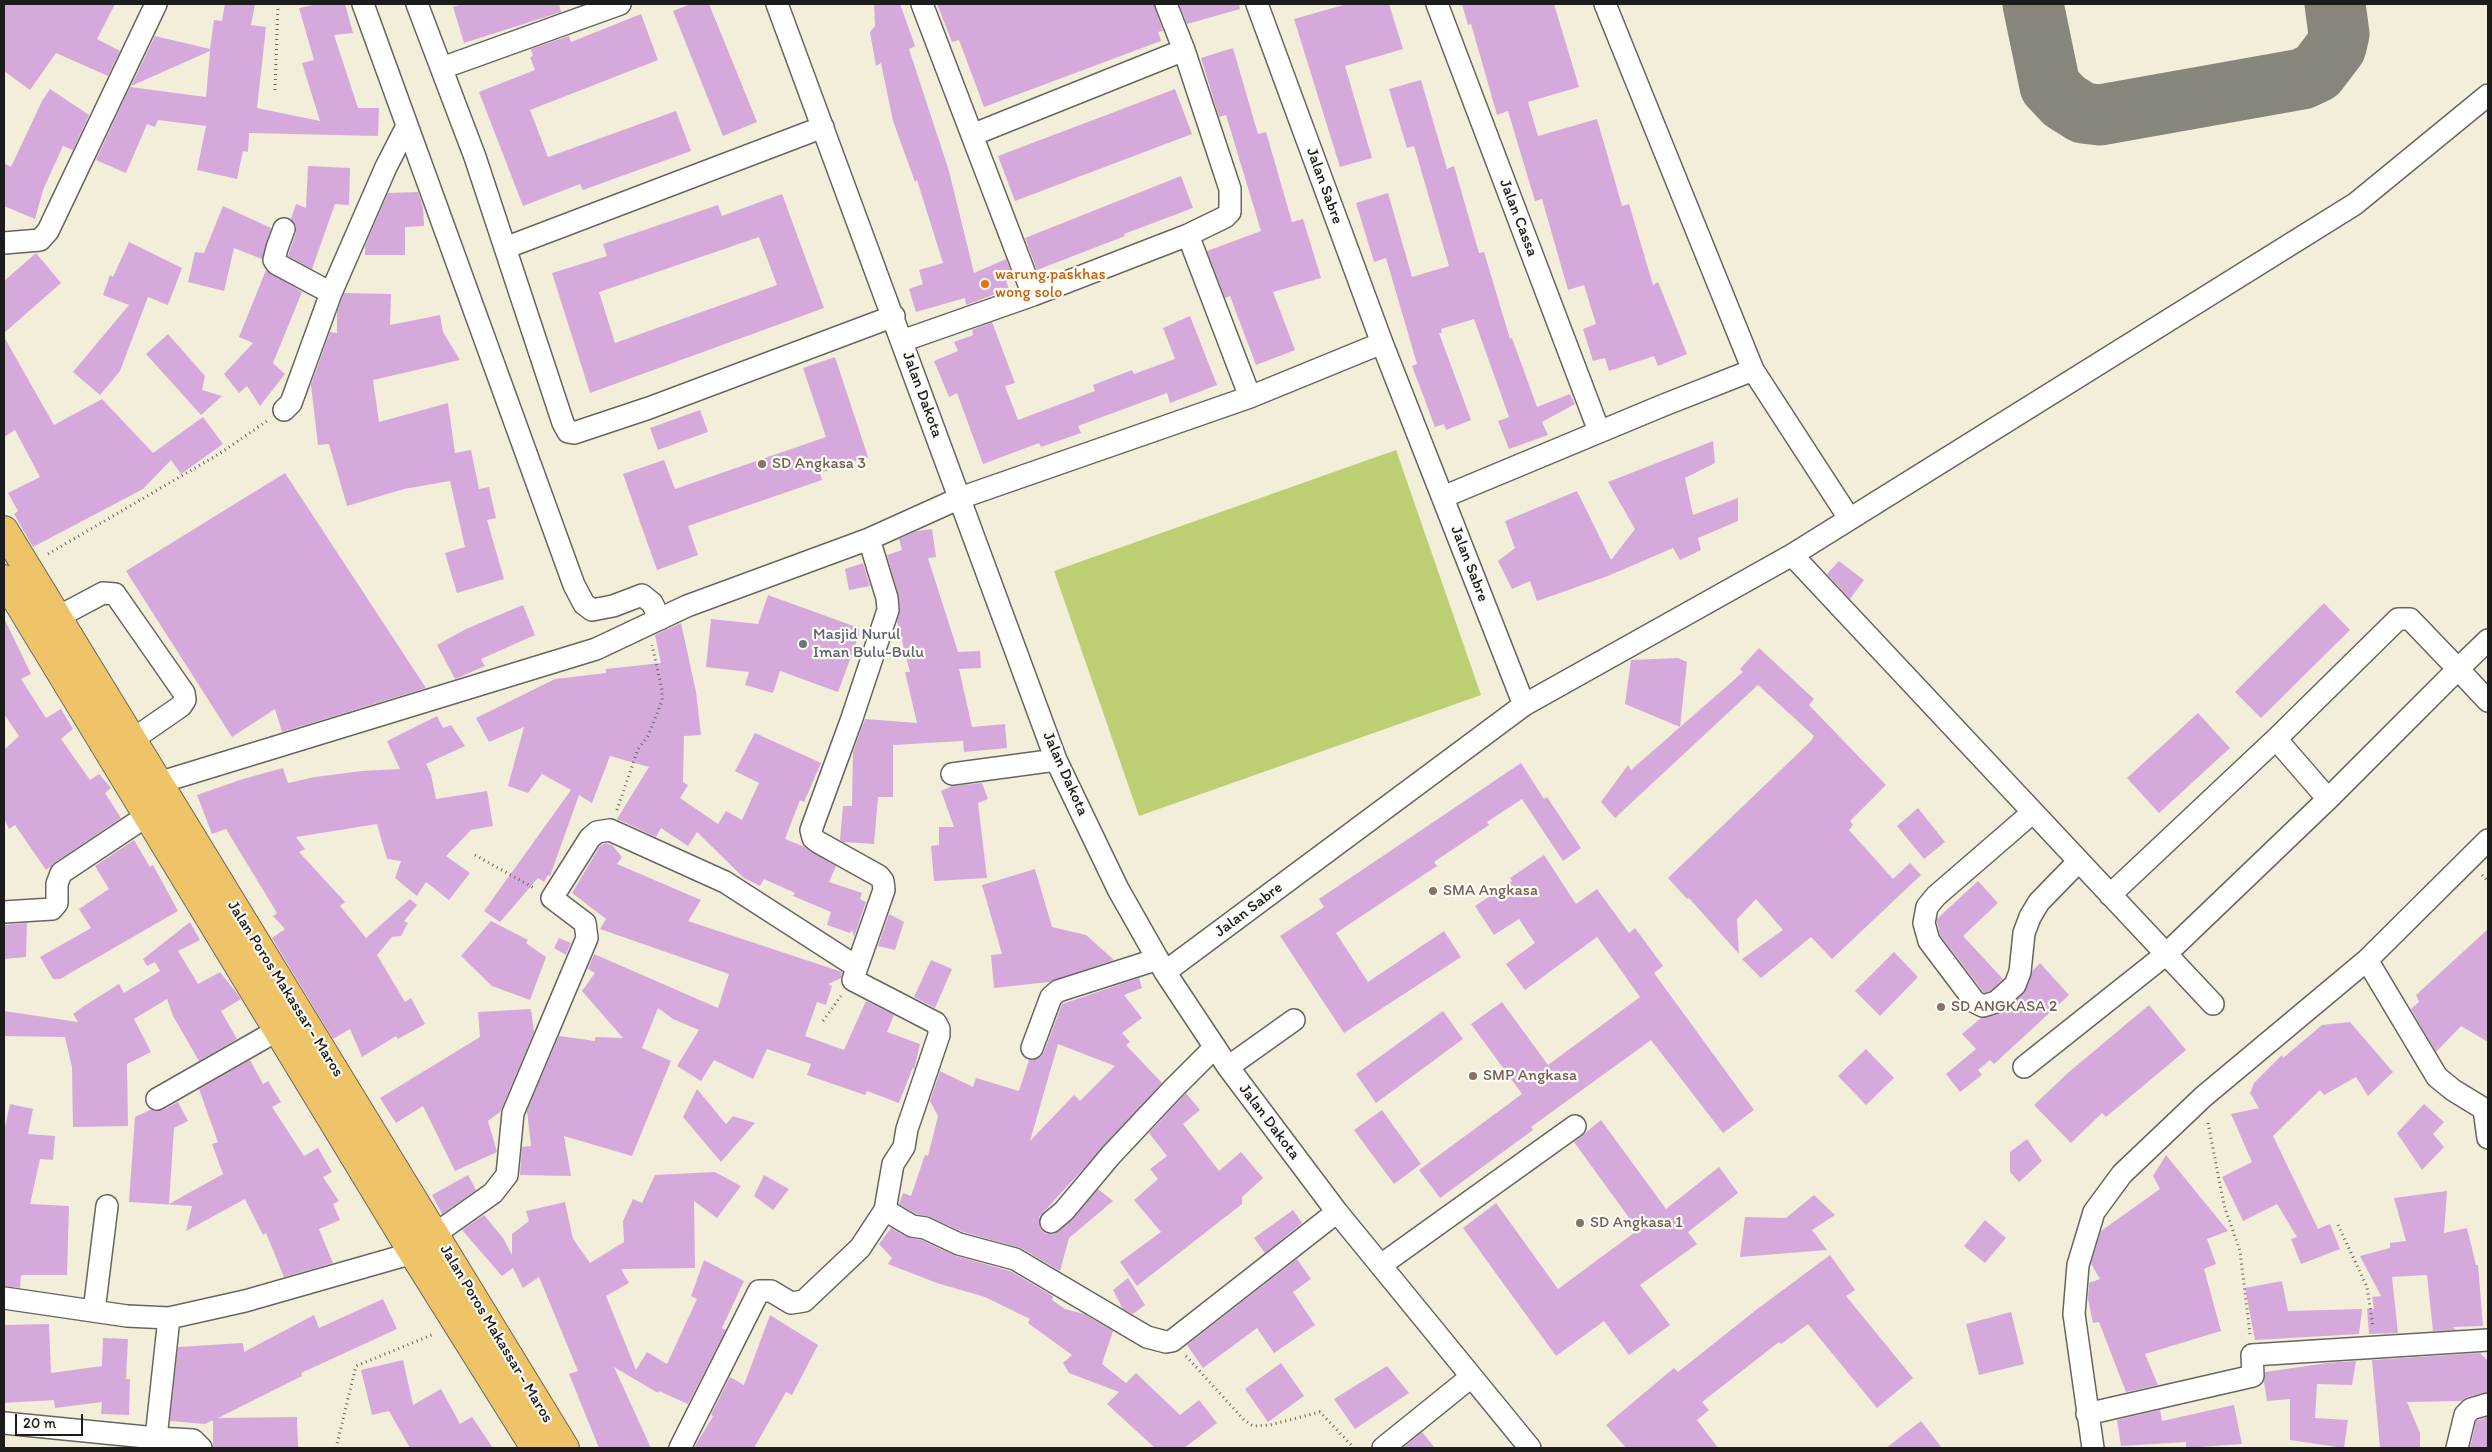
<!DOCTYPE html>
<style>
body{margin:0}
#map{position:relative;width:2492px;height:1452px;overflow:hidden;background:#f3eeda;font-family:Itim,sans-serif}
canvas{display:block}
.frame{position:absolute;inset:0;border:5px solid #1c1c1c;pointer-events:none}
.scale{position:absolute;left:15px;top:1414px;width:68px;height:22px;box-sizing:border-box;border:2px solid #1c1c1c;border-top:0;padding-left:6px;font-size:15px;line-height:18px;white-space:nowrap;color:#1c1c1c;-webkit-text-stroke:4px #fdfcf7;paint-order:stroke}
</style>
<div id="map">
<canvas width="2492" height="1452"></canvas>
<div class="frame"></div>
<div class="scale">20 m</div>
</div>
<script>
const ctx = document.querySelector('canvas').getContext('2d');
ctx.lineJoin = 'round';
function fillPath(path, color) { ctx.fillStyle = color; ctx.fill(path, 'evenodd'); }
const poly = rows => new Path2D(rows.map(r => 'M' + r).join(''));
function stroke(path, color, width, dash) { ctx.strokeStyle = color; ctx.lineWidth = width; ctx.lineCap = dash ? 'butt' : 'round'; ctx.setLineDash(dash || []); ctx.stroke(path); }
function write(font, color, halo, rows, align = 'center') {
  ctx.font = font + ' Itim,sans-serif'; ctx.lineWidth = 4.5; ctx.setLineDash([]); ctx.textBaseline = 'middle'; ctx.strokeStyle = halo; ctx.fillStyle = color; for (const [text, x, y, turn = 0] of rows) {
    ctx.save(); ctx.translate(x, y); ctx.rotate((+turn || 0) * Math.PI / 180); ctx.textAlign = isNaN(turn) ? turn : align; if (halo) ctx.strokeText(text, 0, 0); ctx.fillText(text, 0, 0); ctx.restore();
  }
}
const green = poly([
 [1396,450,1481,695,1139,816,1054,571]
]);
const taxiway = poly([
 [2033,4,2050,86,2064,101,2083,113,2100,115,2302,79,2317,72,2336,47,2339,34,2335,4]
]);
const building = poly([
 [4,4,115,4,97,39,120,51,108,76,56,53,30,90,4,71],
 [225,4,255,4,251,25,266,27,257,108,320,121,302,63,314,60,299,8,318,4,345,4,353,33,334,35,358,108,379,108,378,136,249,133,248,152,243,151,237,179,197,170,206,126,158,120,155,127,147,124,126,173,96,160,130,87,206,97,210,51,131,86,155,36,210,49,214,20,222,21],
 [463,4,559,4,561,12,464,43,453,7],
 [691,4,709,4,757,122,723,136,673,11],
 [874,4,900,4,915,46,909,49,949,171,974,273,1006,259,1014,279,1006,282,1009,289,966,305,965,298,916,312,909,289,923,284,919,270,943,263,917,180,915,182,893,121,881,63,876,66,870,32,875,26],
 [937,4,1154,4,1163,31,1158,32,1161,41,984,107,959,40,952,42],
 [1179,4,1239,4,1240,9,1187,24],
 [1347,4,1389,4,1403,49,1345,66,1372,158,1340,167,1294,19],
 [1462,4,1554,4,1579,87,1528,102,1538,136,1597,119,1622,206,1629,204,1653,285,1658,282,1687,354,1658,366,1654,356,1609,371,1605,358,1593,361,1583,329,1596,324,1584,285,1568,290,1542,199,1535,201,1508,111,1497,115,1471,24,1468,25],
 [641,14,658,60,530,110,548,157,676,111,691,151,583,190,580,184,523,206,479,92,535,70,530,57,533,56,531,49,569,36,571,42],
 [1233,48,1258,134,1266,132,1292,222,1303,219,1321,278,1273,292,1295,350,1256,365,1230,296,1225,298,1207,251,1261,231,1226,115,1219,117,1201,58],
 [1421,80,1447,169,1454,166,1479,253,1484,252,1510,339,1512,338,1537,407,1570,394,1575,404,1542,422,1548,435,1509,449,1498,421,1509,417,1474,319,1441,329,1442,333,1439,333,1471,420,1446,430,1444,424,1435,427,1412,366,1417,364,1386,258,1374,262,1356,203,1388,193,1412,277,1449,266,1414,146,1407,148,1389,89],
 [50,89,89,115,73,150,63,146,43,190,35,219,4,206,4,163,11,167,42,101],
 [1175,89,1192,134,1015,201,998,156],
 [308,166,350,168,349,205,335,204,312,269,288,256,296,233,296,226,291,219,296,204,306,208],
 [1181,176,1193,208,1124,234,1125,236,1037,270,1025,238],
 [418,192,423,207,424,226,405,227,405,255,365,255,365,246,388,193],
 [782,194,824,308,590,393,552,273,607,256,603,244,718,205,722,216],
 [759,237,777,285,615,343,599,292],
 [223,206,271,228,262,259,234,248,224,291,188,282,195,252,204,253],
 [129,242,182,268,168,305,148,297,120,371,100,395,73,372,129,305,103,295,110,275,113,277],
 [36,253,61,283,4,333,4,281],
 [266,270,302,292,273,363,285,374,260,406,247,386,239,393,224,374,253,343,239,337],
 [344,293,391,294,390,325,440,315,443,332,460,360,373,380,379,422,448,403,455,453,471,450,479,489,489,487,496,518,487,520,504,579,457,593,445,553,465,547,450,481,404,489,347,506,329,444,318,445,311,385,330,332,337,333,337,312],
 [1190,316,1217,385,1170,403,1167,393,1078,426,1081,433,1041,447,1039,443,983,464,957,393,949,397,934,361,958,351,954,342,973,335,972,330,992,322,1015,383,1005,386,1018,420,1095,391,1093,385,1132,370,1134,374,1175,359,1163,328],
 [168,334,205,376,202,390,222,396,201,415,146,354],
 [4,337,54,425,102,399,153,453,203,417,223,444,181,474,171,460,143,489,33,547,14,514,18,511,8,493,40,477,15,430,4,437],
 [835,357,868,457,820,473,822,480,688,526,698,555,657,570,623,474,664,460,675,489,826,437,803,368],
 [700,410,708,432,658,450,650,428],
 [1713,441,1715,463,1685,478,1693,515,1738,498,1738,521,1698,538,1701,550,1680,560,1673,548,1608,576,1537,601,1530,581,1512,589,1498,561,1515,548,1505,521,1577,491,1611,560,1635,529,1608,482],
 [285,473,426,688,282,732,275,709,232,737,126,571],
 [932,529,936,557,928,558,958,652,980,651,981,668,959,669,972,727,1005,724,1007,748,964,752,963,741,893,745,893,797,878,797,874,844,843,842,840,840,843,806,852,806,853,752,865,719,917,723,905,672,910,672,897,622,900,609,899,597,887,555,902,550,899,539,917,531],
 [1839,561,1864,580,1850,599,1827,574],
 [863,563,870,586,849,590,845,569],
 [768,595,859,628,859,635,838,692,780,671,773,693,745,685,749,672,706,667,711,619,758,624],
 [2324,603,2350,630,2261,718,2235,692],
 [523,605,535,635,481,659,485,666,455,679,437,645,466,629],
 [4,618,31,674,21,679,46,718,61,709,73,729,61,739,90,780,99,774,111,788,105,793,121,818,54,863,46,870,15,825,9,829,4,818,4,750,19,736,4,714],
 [681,623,696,692,701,735,684,736,683,782,688,785,680,798,718,824,726,811,742,820,759,783,735,771,755,733,821,763,804,802,800,800,785,839,805,847,836,866,829,882,862,893,860,899,866,902,854,937,852,930,850,933,827,925,831,912,793,896,795,893,764,879,760,886,744,878,697,832,688,846,661,828,656,837,617,819,649,767,610,756,592,803,579,795,550,876,548,875,544,882,538,878,500,922,484,911,571,790,542,774,528,793,508,786,524,727,489,742,476,718,555,679,606,673,606,669,661,663,655,635],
 [1759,648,1814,699,1809,705,1886,785,1850,821,1853,825,1849,830,1893,879,1910,863,1921,875,1832,959,1811,937,1761,978,1742,959,1783,930,1756,899,1737,919,1739,954,1689,898,1687,899,1668,878,1811,741,1814,736,1758,685,1615,818,1601,802,1628,765,1631,770,1743,672,1740,669],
 [1678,658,1687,662,1680,727,1625,704,1631,660],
 [2198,713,2230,748,2159,813,2127,778],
 [437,716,443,728,451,725,465,746,426,764,431,774,436,799,487,791,493,826,471,830,446,856,470,873,449,900,426,882,417,896,395,878,401,861,387,859,377,824,296,837,305,849,299,852,345,902,340,906,366,938,410,899,417,905,404,921,408,923,401,936,392,937,377,955,405,1002,411,998,425,1024,398,1039,396,1036,362,1057,350,1029,333,1039,272,938,285,929,273,916,277,913,226,829,212,834,197,795,243,779,283,768,288,783,315,777,362,771,400,769,387,741],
 [1521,763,1544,799,1547,797,1581,848,1563,861,1522,799,1487,822,1489,825,1434,862,1437,866,1336,933,1368,982,1444,931,1461,957,1344,1033,1280,936,1324,907,1319,899],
 [982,783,988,799,978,803,987,878,934,881,931,846,939,845,939,827,954,827,941,791,952,786],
 [1918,808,1945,842,1924,859,1897,826],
 [134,840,150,867,153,865,178,911,60,979,53,979,40,957,91,928,79,909,109,889,95,866],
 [605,843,612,845,622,857,617,864,701,900,688,921,842,972,841,978,828,984,832,986,826,1005,817,1002,805,1036,844,1050,866,1001,894,1015,887,1032,920,1044,914,1070,913,1067,899,1103,867,1091,865,1095,807,1075,811,1064,767,1049,753,1079,714,1060,701,1081,677,1066,699,1030,673,1019,658,1008,642,1048,671,1061,632,1156,564,1136,571,1176,520,1175,522,1147,531,1146,527,1111,559,1036,595,1041,595,1037,623,1038,582,991,595,973,588,969,594,954,718,1008,729,974,600,929,606,919,572,893,600,846],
 [1544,855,1576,904,1597,889,1629,933,1635,928,1663,966,1654,973,1754,1110,1723,1133,1651,1040,1531,1127,1533,1130,1440,1198,1419,1170,1522,1094,1471,1024,1502,1002,1548,1065,1640,997,1597,937,1525,990,1506,964,1535,943,1519,919,1494,935,1475,906,1512,881,1510,878],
 [1035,869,1052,927,1086,935,1114,960,1049,982,994,988,991,955,1002,954,982,885],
 [1978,881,1998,903,1963,936,2003,979,1990,991,1984,993,1940,935,1937,922,1937,919],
 [889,914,904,922,895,950,878,946],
 [491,921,528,940,526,943,546,957,530,1000,492,986,461,956],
 [190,922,200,940,178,951,198,984,220,972,238,995,241,999,221,1011,237,1039,199,1061,173,1016,167,999,134,1019,151,1052,127,1064,128,1126,73,1127,72,1067,65,1037,4,1036,4,1011,78,1022,73,1014,84,1006,119,984,124,993,160,971,155,962,147,966,143,959],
 [27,923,26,957,4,959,4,925],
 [2488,929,2488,1042,2461,1026,2436,1052,2411,1009,2419,1002,2416,995],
 [559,938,571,943,566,955,554,948],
 [1894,952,1918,977,1880,1016,1855,991],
 [931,960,952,969,935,1008,914,997],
 [2040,963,2069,995,1994,1064,1990,1060,1978,1070,1982,1075,1960,1092,1946,1074,1976,1049,1962,1034,1981,1018,2000,1014,2023,994,2033,970],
 [1139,978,1142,988,1124,995,1142,1018,1122,1033,1130,1042,1126,1045,1162,1083,1039,1217,1041,1230,1046,1234,1054,1234,1072,1220,1098,1189,1113,1201,1069,1238,1060,1271,1021,1248,963,1232,930,1217,916,1214,899,1204,903,1193,911,1196,925,1155,928,1156,938,1116,930,1101,940,1071,973,1087,976,1078,1019,1091,1029,1060,1040,1058,1044,1052,1062,1004],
 [1058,1044,1115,1066,1080,1101,1074,1095,1030,1141],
 [2149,1005,2186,1050,2106,1117,2102,1113,2071,1143,2034,1105,2069,1072],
 [531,1009,534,1032,500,1112,488,1121,497,1152,455,1171,423,1106,396,1123,380,1098,480,1037,478,1012],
 [1443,1011,1463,1039,1376,1103,1356,1074],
 [2350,1022,2393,1072,2368,1096,2356,1077,2324,1095,2320,1090,2273,1136,2318,1229,2330,1224,2340,1249,2301,1264,2291,1239,2297,1237,2277,1204,2243,1221,2222,1177,2252,1162,2231,1114,2259,1108,2250,1093,2254,1083,2282,1055,2283,1058,2322,1025],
 [1866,1049,1894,1078,1866,1105,1838,1076],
 [250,1060,263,1084,268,1081,281,1102,272,1107,304,1156,318,1148,332,1172,323,1177,339,1201,333,1204,340,1220,319,1229,333,1263,284,1277,266,1233,263,1235,245,1199,186,1231,192,1206,129,1202,135,1117,150,1110,163,1110,178,1102,188,1121,174,1128,169,1204,223,1174,212,1144,218,1142,199,1089],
 [697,1089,726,1124,733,1116,755,1123,721,1162,683,1117],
 [1186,1093,1200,1110,1183,1124,1219,1171,1241,1152,1263,1178,1242,1197,1242,1204,1137,1286,1120,1262,1161,1232,1134,1200,1158,1179,1150,1169,1167,1156,1149,1133],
 [10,1104,33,1109,28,1134,55,1136,53,1160,40,1159,30,1204,69,1206,67,1275,21,1275,20,1288,4,1286,4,1132],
 [2424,1104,2444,1122,2433,1134,2444,1147,2422,1170,2397,1133],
 [1382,1110,1421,1164,1394,1184,1354,1130],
 [1601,1120,1666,1209,1719,1167,1738,1193,1688,1232,1697,1244,1640,1285,1670,1325,1629,1355,1604,1321,1556,1356,1463,1228,1496,1203,1558,1289,1638,1230,1574,1142],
 [2027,1139,2042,1161,2019,1182,2010,1172,2010,1152],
 [2166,1155,2228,1231,2207,1239,2216,1264,2204,1269,2221,1331,2145,1354,2158,1385,2126,1392,2099,1322,2093,1323,2088,1299,2089,1283,2100,1279,2091,1264,2101,1231,2160,1189,2153,1176],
 [715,1172,741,1186,717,1218,694,1201,695,1268,621,1269,629,1283,606,1296,636,1370,647,1352,667,1364,697,1299,691,1296,704,1260,744,1281,722,1328,726,1330,688,1404,659,1391,658,1393,614,1367,651,1448,599,1448,569,1374,578,1371,539,1277,523,1288,513,1268,502,1276,462,1230,484,1215,503,1238,512,1255,512,1234,529,1221,526,1211,565,1202,573,1239,590,1263,624,1242,623,1221,633,1199,642,1203,655,1175],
 [468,1175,476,1190,442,1214,432,1195],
 [764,1175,789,1189,773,1210,754,1196],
 [2447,1191,2444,1233,2467,1228,2476,1265,2478,1265,2483,1326,2453,1327,2456,1330,2433,1331,2427,1275,2392,1277,2398,1333,2369,1334,2367,1309,2374,1309,2372,1297,2381,1296,2360,1256,2390,1248,2390,1243,2406,1241,2394,1198],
 [1814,1195,1835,1215,1812,1230,1827,1250,1740,1257,1745,1217,1786,1218],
 [1293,1210,1302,1223,1265,1253,1254,1238],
 [1985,1220,2006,1238,1985,1263,1964,1246],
 [891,1228,906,1237,921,1240,956,1256,1010,1271,1053,1296,1052,1300,1065,1309,1084,1314,1113,1331,1102,1364,1126,1383,1136,1373,1180,1415,1199,1400,1217,1423,1184,1448,1155,1448,1107,1404,1119,1392,1069,1373,1063,1363,1072,1355,1028,1323,1030,1319,985,1297,937,1283,888,1264,892,1258,879,1244],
 [1830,1255,1855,1290,1846,1296,1913,1378,1877,1408,1808,1324,1781,1344,1779,1342,1702,1402,1709,1410,1697,1420,1718,1448,1626,1448,1606,1425,1674,1368,1678,1372,1756,1310],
 [1297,1259,1311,1279,1293,1292,1315,1325,1274,1353,1257,1328,1203,1368,1187,1345],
 [1128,1278,1145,1305,1133,1314,1123,1309,1113,1290],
 [2282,1281,2288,1311,2362,1309,2359,1334,2255,1340,2245,1288],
 [383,1299,397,1329,301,1373,302,1376,218,1418,297,1417,298,1448,213,1448,213,1420,205,1424,170,1421,178,1347,243,1343,244,1352,314,1315,319,1328],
 [2011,1312,2024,1364,1979,1375,1966,1324],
 [770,1315,818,1345,792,1395,786,1392,754,1448,694,1448,713,1416,711,1415,730,1377,744,1385],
 [49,1324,51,1373,102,1366,103,1338,128,1339,126,1379,130,1379,129,1415,101,1414,102,1402,55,1408,54,1400,4,1403,4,1325],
 [2480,1353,2488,1361,2487,1392,2467,1397,2461,1401,2407,1402,2420,1433,2420,1448,2380,1448,2372,1360],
 [403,1360,413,1405,441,1389,460,1424,472,1417,493,1448,410,1448,389,1411,372,1415,361,1370],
 [2356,1361,2352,1385,2317,1384,2315,1418,2348,1420,2344,1448,2290,1440,2290,1399,2267,1401,2264,1382,2265,1372,2327,1363],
 [1281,1363,1304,1396,1268,1422,1245,1389],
 [1387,1366,1409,1393,1355,1429,1334,1399],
 [2234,1405,2242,1444,2186,1448,2186,1442,2121,1446,2117,1420,2160,1410,2162,1421],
 [2487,1417,2488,1448,2470,1448,2476,1421],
 [1921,1421,1942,1448,1886,1448],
 [1422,1432,1435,1448,1403,1448]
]);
const path = poly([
 [275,90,278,4],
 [48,554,219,454,267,421],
 [617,810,638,749,648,736,662,701,662,690,652,645],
 [475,855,534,888],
 [2482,875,2488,881],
 [823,1021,841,996],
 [2208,1123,2224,1205,2240,1251,2250,1334],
 [2338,1225,2367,1287,2373,1327],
 [1186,1356,1244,1420,1253,1426,1270,1425,1320,1412,1354,1448],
 [336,1448,356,1366,434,1334]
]);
const minor = poly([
 [363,4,574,585,584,604,592,610,613,606,642,595,652,603,660,619],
 [417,4,475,157,563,423,568,432,574,433,649,408,894,316],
 [777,4,1056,760,1118,889,1165,972,1228,1067,1337,1212,1530,1448],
 [922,4,1033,295,1188,235,1250,397],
 [1166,4,1184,50,1230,189,1230,212,1225,217,1188,235],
 [1257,4,1382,343,1524,705],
 [1437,4,1599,431],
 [1605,4,1753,370,1849,518],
 [442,68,620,4],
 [972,135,1184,50],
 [284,229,277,248,274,260,277,264,331,293],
 [4,243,40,240,48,231,156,4],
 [505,248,823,127],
 [902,341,1033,295],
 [284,410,291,403,331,293,386,167,407,126],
 [1443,497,1664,405,1753,370],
 [1792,555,2213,1004],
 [56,618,103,593,115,594,184,693,185,700,181,706,132,740],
 [2276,739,2328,799],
 [952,774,1056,760],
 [158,783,596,649,687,606,869,539,960,498,1250,397,1382,343],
 [2032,813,1936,896,1927,907,1924,923,1929,941,1975,1002,1983,1006,1996,1002,2015,985,2020,972,2024,933,2030,917,2039,902,2078,862],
 [2110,895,2276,739,2398,619,2410,619,2458,669,2488,640],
 [4,912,52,909,57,903,57,884,61,873,148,815],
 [2367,960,2437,1077,2453,1090,2484,1109,2488,1138],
 [857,967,884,890,883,881,879,876,818,842,813,838,811,830,851,721,888,610,887,598,869,539],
 [1165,972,1524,705,1792,555,2355,204,2488,95],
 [1032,1048,1051,997,1058,991,1158,959],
 [1228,1067,1294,1020],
 [2024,1067,2165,955,2328,799,2458,669,2488,701],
 [157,1099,278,1030],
 [885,1210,912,1226,925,1228,959,1244,1015,1259,1147,1337,1166,1342,1172,1341,1337,1212],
 [1051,1222,1064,1211,1111,1155,1173,1089,1215,1047],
 [435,1234,493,1193,507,1175,513,1113,587,938,585,923,552,898,590,838,597,832,610,830,725,882,857,967,853,980,936,1023,939,1029,939,1035,907,1129,904,1147,893,1164,885,1210,860,1248,804,1301,791,1303,771,1291,759,1291,680,1448],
 [1381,1265,1575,1126],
 [4,1298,127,1316,169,1318],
 [94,1311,107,1206],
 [2087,1414,2253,1376,2252,1355,2488,1340],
 [4,1423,156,1438,169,1318,245,1301,413,1253],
 [156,1438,193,1440,201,1448],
 [1383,1448,1471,1377],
 [2093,1448,2074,1314,2078,1265,2094,1212,2122,1174,2203,1097,2367,960,2488,840],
 [2457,1448,2465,1415,2471,1409,2488,1404]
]);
const highway = poly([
 [4,530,565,1448],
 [4,579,413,1253,535,1448]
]);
const markers = [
 [985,284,5,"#e8710a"],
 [762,464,5,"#8d6e63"],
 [803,644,5,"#6b7280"],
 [1433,891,5,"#8d6e63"],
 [1941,1007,5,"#8d6e63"],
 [1473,1076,5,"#8d6e63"],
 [1580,1223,5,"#8d6e63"]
];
const streetNames = [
 ["Jalan Sabre",1324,186,70],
 ["Jalan Cassa",1518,218,69],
 ["Jalan Dakota",922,395,70],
 ["Jalan Sabre",1469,564,69],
 ["Jalan Dakota",1065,774,66],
 ["Jalan Sabre",1249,910,-37],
 ["Jalan Poros Makassar - Maros",285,989,58],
 ["Jalan Dakota",1269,1122,53],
 ["Jalan Poros Makassar - Maros",496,1334,59]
];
const foodNames = [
 ["warung paskhas",995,275],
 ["wong solo",995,293]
];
const educationNames = [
 ["SD Angkasa 3",772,464],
 ["SMA Angkasa",1443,891],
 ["SD ANGKASA 2",1951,1007],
 ["SMP Angkasa",1483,1076],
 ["SD Angkasa 1",1590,1223]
];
const worshipNames = [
 ["Masjid Nurul",813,635],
 ["Iman Bulu-Bulu",813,653]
];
fillPath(green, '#bccf72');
stroke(taxiway, '#88857b', 61);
fillPath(building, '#d6a9dd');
stroke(minor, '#67665e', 24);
stroke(highway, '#67665e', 30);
stroke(path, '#67665e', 3, [1, 4]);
stroke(minor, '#fff', 21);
stroke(highway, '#efc469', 28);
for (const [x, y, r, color] of markers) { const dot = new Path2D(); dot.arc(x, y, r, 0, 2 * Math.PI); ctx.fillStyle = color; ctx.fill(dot); stroke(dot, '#fdfcf7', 2); }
write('16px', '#1c1c1c', '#fdfcf7', streetNames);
write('16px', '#c56008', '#fdfcf7', foodNames, 'left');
write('16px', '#785e54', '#fdfcf7', educationNames, 'left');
write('16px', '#5b616d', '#fdfcf7', worshipNames, 'left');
</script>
